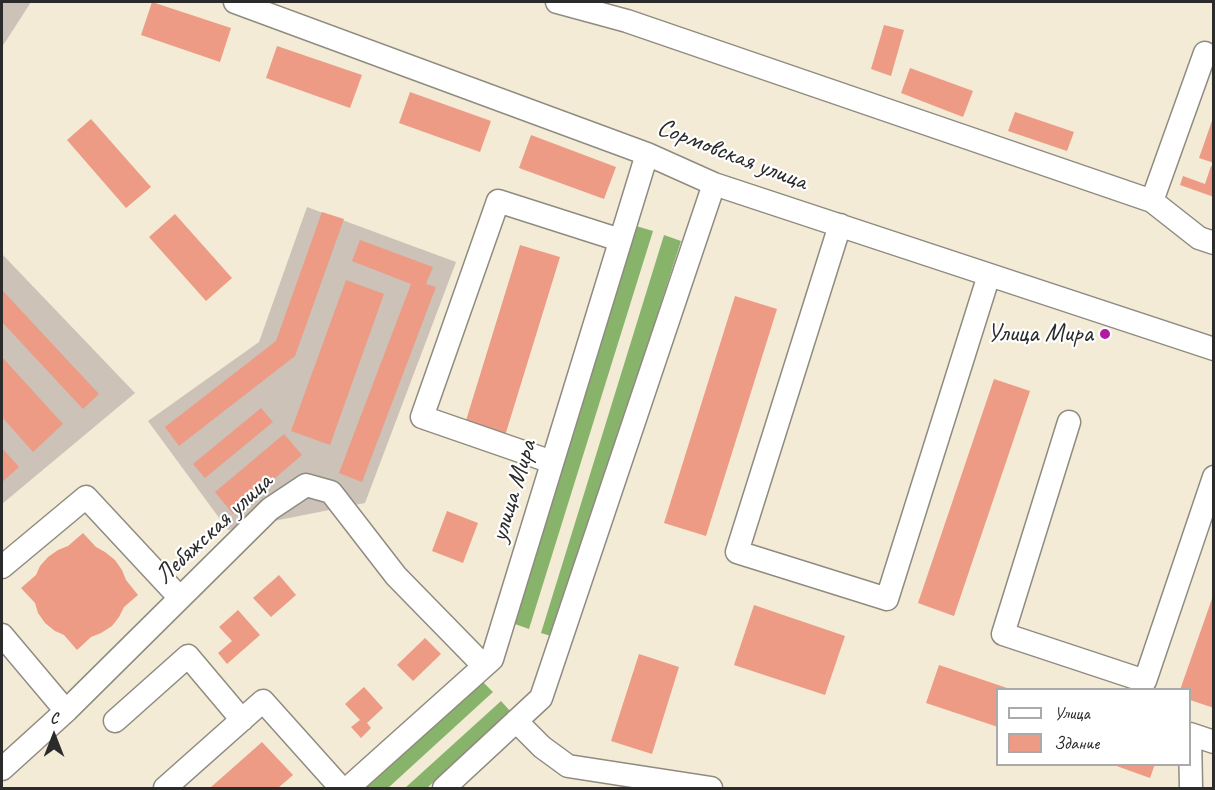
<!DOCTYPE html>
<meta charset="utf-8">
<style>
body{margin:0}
#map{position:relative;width:1215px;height:790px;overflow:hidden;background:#f3ebd6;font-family:Caveat,sans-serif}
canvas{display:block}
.frame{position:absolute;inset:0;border:3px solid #2b2b2b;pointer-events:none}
.legend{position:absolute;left:996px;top:688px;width:195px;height:78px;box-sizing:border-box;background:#fff;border:2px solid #aaa;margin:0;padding:8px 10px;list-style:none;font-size:18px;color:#2b2b2b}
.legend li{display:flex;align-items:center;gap:12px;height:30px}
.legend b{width:30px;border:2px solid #aaa}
.north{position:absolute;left:24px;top:706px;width:60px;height:60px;-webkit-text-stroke:4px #fff;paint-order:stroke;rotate:0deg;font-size:16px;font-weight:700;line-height:24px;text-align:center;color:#2b2b2b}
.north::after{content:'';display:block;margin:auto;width:21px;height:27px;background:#2b2b2b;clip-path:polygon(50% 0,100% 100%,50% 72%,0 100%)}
</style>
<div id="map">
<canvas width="1215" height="790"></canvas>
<div class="frame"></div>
<ul class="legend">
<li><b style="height:8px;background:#fff"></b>Улица</li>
<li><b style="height:16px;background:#ed9b84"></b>Здание</li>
</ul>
<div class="north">С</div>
</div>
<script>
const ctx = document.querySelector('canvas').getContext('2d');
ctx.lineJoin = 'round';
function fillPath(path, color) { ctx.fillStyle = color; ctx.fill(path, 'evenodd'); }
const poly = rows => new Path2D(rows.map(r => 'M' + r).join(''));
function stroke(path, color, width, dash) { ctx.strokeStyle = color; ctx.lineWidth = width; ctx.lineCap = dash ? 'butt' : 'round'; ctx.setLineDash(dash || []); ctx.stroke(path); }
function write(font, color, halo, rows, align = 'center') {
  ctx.font = font + ' Caveat,sans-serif'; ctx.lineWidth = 4.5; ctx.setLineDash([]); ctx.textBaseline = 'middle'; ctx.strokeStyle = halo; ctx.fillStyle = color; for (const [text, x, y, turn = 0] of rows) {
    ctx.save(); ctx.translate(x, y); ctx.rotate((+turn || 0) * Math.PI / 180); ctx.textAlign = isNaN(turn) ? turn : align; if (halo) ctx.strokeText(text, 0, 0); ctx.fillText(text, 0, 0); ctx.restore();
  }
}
const industrial = poly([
 [2,2,31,2,2,47],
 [307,207,456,262,365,503,228,530,148,421,259,342],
 [2,254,135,393,2,504]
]);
const forest = poly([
 [636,226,653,231,529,629,512,623],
 [664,235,681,241,554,637,541,633],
 [483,682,493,692,388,788,366,788],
 [501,701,510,711,427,788,405,788]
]);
const building = poly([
 [152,2,231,28,220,62,141,35],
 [884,25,904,30,891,76,871,69],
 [277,46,362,75,350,108,266,78],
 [910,68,973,91,963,117,901,93],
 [410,92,491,121,480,152,399,123],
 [1015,112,1074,132,1067,151,1008,131],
 [1213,118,1214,118,1214,163,1199,158],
 [91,119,151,187,126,208,67,140],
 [531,135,616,167,604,199,519,168],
 [1211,166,1214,167,1214,197,1180,185,1183,176,1205,184],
 [322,212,344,219,295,356,179,446,165,427,276,341],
 [175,214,232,278,206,301,149,237],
 [360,240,433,267,426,284,436,287,362,482,339,473,411,284,352,261],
 [520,245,560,257,504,439,464,427],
 [346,280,384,294,330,445,291,431],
 [2,290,99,394,83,409,2,322],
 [735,296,777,309,706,536,664,523],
 [2,357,63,424,33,452,2,417],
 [994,379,1030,391,954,616,918,603],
 [261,408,273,422,205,478,193,464],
 [284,434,302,455,233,514,215,492],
 [2,448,19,467,2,482],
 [447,511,478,523,463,563,432,551],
 [83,533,96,547,105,552,115,560,122,570,126,580,138,595,124,607,119,617,112,626,101,633,91,637,77,650,64,635,55,631,45,623,38,613,35,603,21,588,36,575,40,566,48,557,58,550,68,546],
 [279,575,296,595,271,617,253,598],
 [1214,593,1214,708,1190,700,1190,690,1180,690],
 [754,605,845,636,825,695,734,665],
 [238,610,260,635,227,664,218,653,232,641,219,627],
 [425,638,441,654,413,681,397,665],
 [639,654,679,667,652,754,611,741],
 [939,665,1010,689,998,690,998,727,926,703],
 [364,687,383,708,367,723,371,728,361,738,351,727,360,720,345,704],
 [262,742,293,775,278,788,210,788],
 [1111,764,1155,764,1150,778]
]);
const minor = poly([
 [235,2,647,154,714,184,1214,349],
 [557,2,627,21,1152,201,1199,238,1214,243],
 [1152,201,1205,53],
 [840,225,737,552,887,599,989,275],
 [1069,422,1003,634,1145,681,1214,477],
 [552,462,422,417,498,201,620,240],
 [2,567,86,497,180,598],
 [2,635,66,711],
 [115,721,188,656,242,720],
 [516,721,542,747,568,766,711,788],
 [2,769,66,711,270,509,306,485,331,492,396,576,484,666],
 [165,788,263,701,341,788],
 [348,788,492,659,647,154],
 [444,788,541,698,714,184],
 [1191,788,1190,734,1214,742]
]);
const markers = [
 [1105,334,6,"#b5179e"]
];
const streetNames = [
 ["Сормовская улица",732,155,21],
 ["улица Мира",514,491,-73],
 ["Лебяжская улица",214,529,-43]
];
const poiNames = [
 ["Улица Мира",1093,334]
];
fillPath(industrial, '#ccc2b8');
fillPath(forest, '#88b36b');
fillPath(building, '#ed9b84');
stroke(minor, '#8f8b80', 25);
stroke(minor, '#fff', 22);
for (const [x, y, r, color] of markers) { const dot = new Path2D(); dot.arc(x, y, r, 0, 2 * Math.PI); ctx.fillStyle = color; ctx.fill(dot); stroke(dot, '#fff', 2); }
write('26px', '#2b2b2b', '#fff', streetNames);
write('26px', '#2b2b2b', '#fff', poiNames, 'right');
</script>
